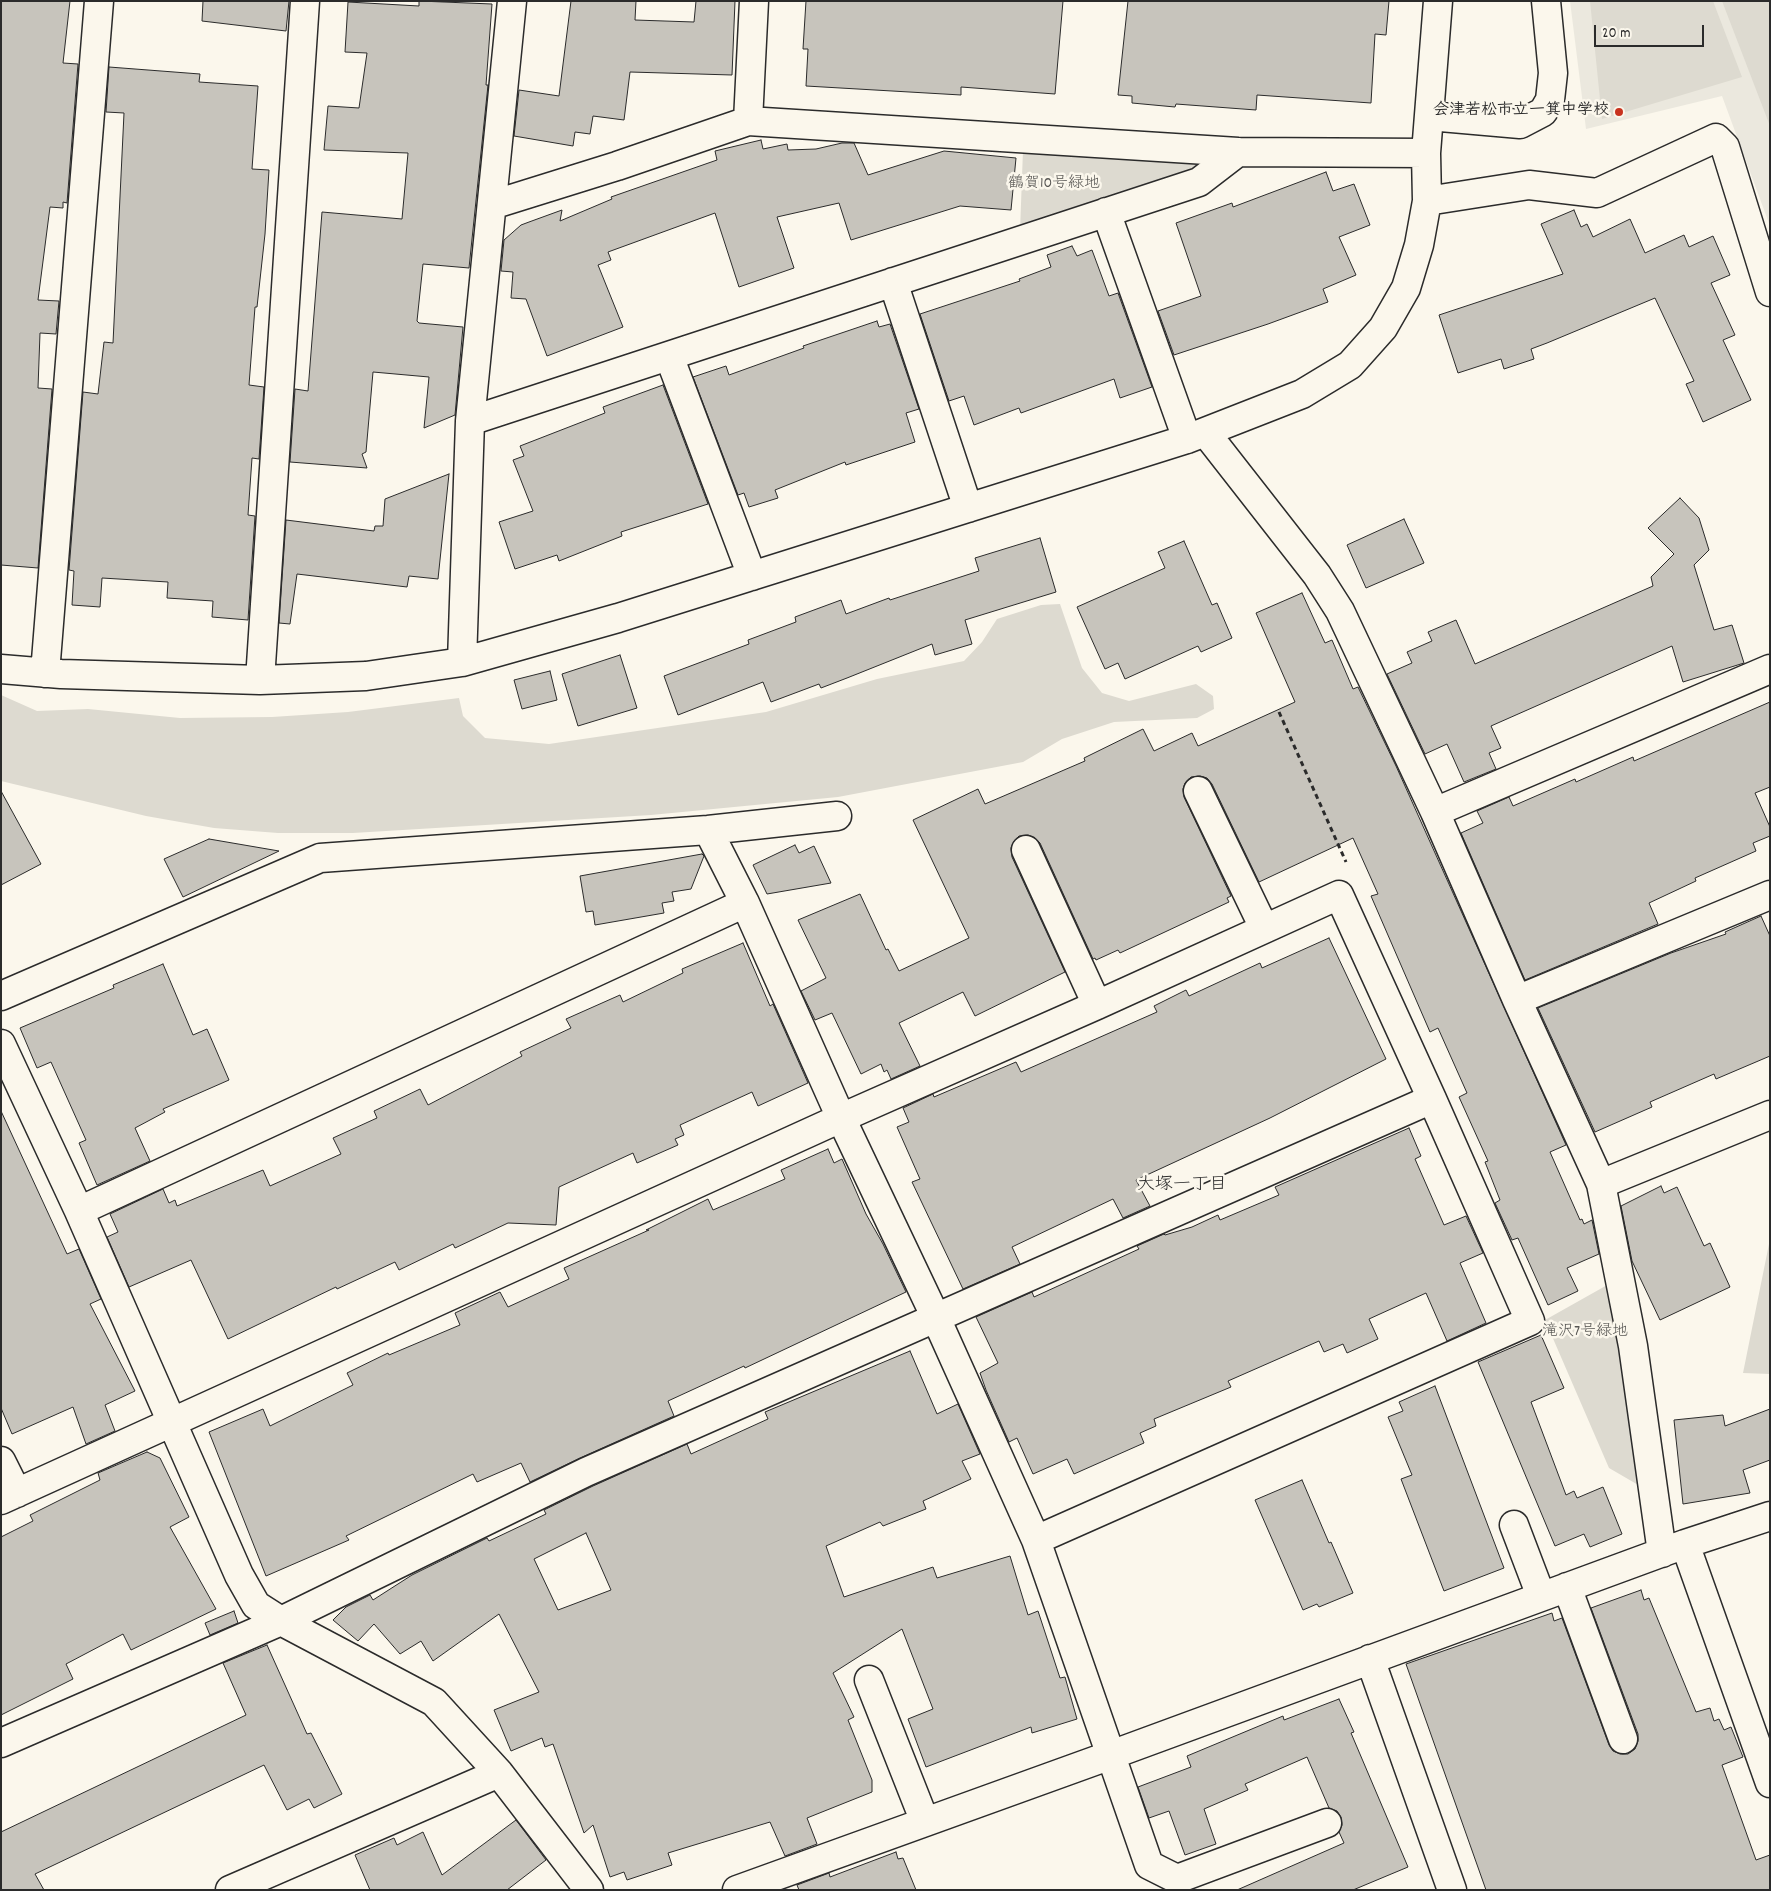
<!DOCTYPE html>
<meta charset="utf-8">
<style>
body{margin:0}
#map{position:relative;width:1771px;height:1891px;overflow:hidden;background:#fbf7ec;font-family:Dekko,sans-serif}
canvas{display:block}
.frame{position:absolute;inset:0;border:2px solid #2b2b2b;pointer-events:none}
.scale{position:absolute;left:1594px;top:25px;width:110px;height:22px;box-sizing:border-box;border:2px solid #2b2b2b;border-top:0;padding-left:6px;font-size:15px;line-height:18px;white-space:nowrap;color:#2b2b2b;-webkit-text-stroke:4px #fbf7ec;paint-order:stroke}
</style>
<div id="map">
<canvas width="1771" height="1891"></canvas>
<div class="frame"></div>
<div class="scale">20 m</div>
</div>
<script>
const ctx = document.querySelector('canvas').getContext('2d');
ctx.lineJoin = 'round';
function fillPath(path, color) { ctx.fillStyle = color; ctx.fill(path, 'evenodd'); }
const poly = rows => new Path2D(rows.map(r => 'M' + r).join(''));
function stroke(path, color, width, dash) { ctx.strokeStyle = color; ctx.lineWidth = width; ctx.lineCap = dash ? 'butt' : 'round'; ctx.setLineDash(dash || []); ctx.stroke(path); }
function write(font, color, halo, rows, align = 'center') {
  ctx.font = font + ' Dekko,"Klee One",sans-serif'; ctx.lineWidth = 5; ctx.setLineDash([]); ctx.textBaseline = 'middle'; ctx.strokeStyle = halo; ctx.fillStyle = color; for (const [text, x, y, turn = 0] of rows) {
    ctx.save(); ctx.translate(x, y); ctx.rotate((+turn || 0) * Math.PI / 180); ctx.textAlign = isNaN(turn) ? turn : align; if (halo) ctx.strokeText(text, 0, 0); ctx.fillText(text, 0, 0); ctx.restore();
  }
}
const built = poly([
 [1570,1,1770,1,1770,226,1722,96,1586,129]
]);
const green = poly([
 [1590,1,1713,1,1742,77,1602,119],
 [1722,1,1770,1,1770,126],
 [1023,150,1212,160,1188,174,1020,231],
 [1060,604,1082,668,1102,693,1129,701,1196,684,1213,696,1214,709,1197,718,1114,722,1062,739,1023,762,838,797,651,815,353,833,278,833,214,828,146,816,1,781,1,695,37,711,88,709,180,718,272,717,348,712,459,698,463,716,485,738,549,744,766,712,877,679,964,661,982,642,997,619,1041,605],
 [1770,1239,1770,1374,1743,1373],
 [1609,1284,1640,1486,1609,1468,1545,1320]
]);
const building = poly([
 [1,1,70,1,63,63,78,64,67,203,63,202,63,208,50,207,38,300,59,301,56,334,40,333,38,388,52,389,38,568,1,565,1,1],
 [203,1,289,1,286,31,202,21,203,1],
 [419,1,492,4,486,85,488,85,469,268,423,264,417,321,419,323,463,327,455,415,424,428,429,377,373,372,366,452,362,454,367,468,290,462,295,389,308,391,322,212,402,219,408,153,324,150,328,106,359,108,367,53,345,52,348,2,419,6,419,1],
 [571,1,636,1,635,20,694,22,696,1,735,1,732,75,630,72,624,120,593,116,590,134,575,132,573,146,514,136,519,90,559,96,571,1],
 [806,1,1063,1,1055,94,961,87,961,95,806,86,808,49,803,49,806,1],
 [1128,1,1389,1,1386,35,1375,34,1371,103,1257,95,1256,110,1176,104,1175,107,1132,103,1132,96,1118,95,1128,1],
 [109,67,200,74,199,82,258,86,252,169,269,170,265,234,257,307,255,307,249,385,264,387,259,459,252,458,248,515,255,516,248,620,212,617,213,601,167,598,168,582,102,578,100,607,72,605,74,571,69,570,83,392,98,394,104,342,113,343,124,113,106,112,109,67],
 [761,140,763,149,787,144,788,150,816,149,842,143,854,143,868,175,944,151,1016,158,1011,210,960,206,851,240,839,203,777,217,794,268,739,287,715,213,608,252,611,260,598,265,623,327,547,356,526,299,511,298,513,272,501,271,504,240,521,225,529,222,562,210,560,221,612,199,611,197,717,160,715,151,761,140],
 [1326,172,1333,191,1354,184,1370,225,1339,237,1356,275,1323,289,1328,302,1268,324,1174,355,1158,311,1201,296,1176,223,1232,203,1233,207,1326,172],
 [1574,210,1581,227,1587,224,1593,237,1630,219,1645,253,1684,235,1689,247,1713,236,1730,275,1711,283,1735,335,1723,340,1751,400,1703,422,1686,384,1694,381,1655,298,1547,343,1531,349,1534,359,1504,369,1501,359,1458,373,1439,315,1563,274,1541,224,1574,210],
 [1072,246,1077,256,1092,250,1109,296,1118,293,1152,387,1120,398,1114,379,1021,413,1019,408,974,425,964,396,949,401,920,314,1020,281,1019,279,1051,267,1047,255,1072,246],
 [877,321,879,327,890,324,919,409,906,413,915,442,846,465,845,462,775,490,778,498,749,507,744,493,738,495,693,377,726,366,729,375,804,348,803,346,877,321],
 [663,385,708,504,621,532,622,536,559,561,557,555,515,569,499,522,533,511,513,460,524,456,520,446,605,413,603,407,663,385],
 [449,474,438,579,409,576,407,587,297,574,290,624,279,623,286,520,374,531,375,526,383,526,385,499,449,474],
 [1680,498,1699,518,1709,550,1694,565,1714,630,1732,625,1744,663,1683,682,1672,646,1491,726,1501,748,1489,753,1496,769,1464,782,1447,744,1425,754,1387,674,1412,663,1407,652,1432,641,1428,632,1456,620,1475,664,1653,586,1651,577,1674,554,1648,528,1680,498],
 [1404,519,1424,563,1366,588,1347,545,1404,519],
 [1040,538,1056,592,965,620,972,644,935,655,932,644,847,678,821,688,819,684,771,702,763,682,678,715,664,676,749,644,748,640,796,622,795,617,841,600,846,614,889,598,890,600,979,571,975,558,1040,538],
 [1184,541,1212,605,1217,603,1232,638,1201,652,1198,646,1125,679,1118,663,1105,669,1077,607,1165,568,1158,552,1184,541],
 [1302,593,1325,643,1332,640,1353,689,1358,687,1396,766,1566,1145,1550,1152,1580,1220,1582,1219,1584,1224,1592,1220,1599,1254,1567,1268,1578,1291,1548,1305,1518,1238,1512,1240,1495,1203,1500,1200,1485,1162,1488,1161,1459,1097,1467,1093,1438,1028,1430,1032,1371,896,1378,894,1353,838,1259,882,1212,784,1207,778,1200,776,1191,777,1185,783,1183,789,1184,797,1231,896,1227,898,1229,902,1120,953,1118,950,1096,960,1095,958,1093,959,1040,843,1035,838,1028,835,1019,836,1014,841,1011,848,1012,857,1065,972,975,1016,963,992,899,1023,920,1066,891,1079,887,1070,884,1072,881,1064,861,1074,832,1013,815,1020,801,991,826,978,798,920,860,894,886,950,888,949,899,971,969,938,913,820,978,789,985,804,1085,761,1084,758,1143,729,1154,751,1192,733,1198,746,1295,702,1256,613,1302,593],
 [620,655,637,708,578,726,562,674,620,655],
 [550,671,557,700,522,709,514,680,550,671],
 [1770,702,1770,787,1755,793,1770,827,1770,836,1753,843,1756,851,1695,878,1696,881,1649,903,1658,924,1525,980,1461,833,1483,823,1477,811,1509,797,1513,806,1575,779,1576,782,1633,757,1634,761,1770,702],
 [1,791,41,864,1,885,1,791],
 [209,839,279,851,183,897,164,859,209,839],
 [795,845,799,853,814,846,831,883,767,894,753,865,795,845],
 [702,854,704,856,691,889,672,892,674,901,662,903,664,913,595,925,593,911,586,912,580,876,702,854],
 [1761,916,1770,936,1770,1056,1716,1079,1714,1074,1650,1102,1652,1107,1595,1132,1538,1008,1671,953,1726,934,1725,932,1761,916],
 [1329,938,1386,1059,1270,1118,1136,1180,1150,1206,1123,1218,1113,1199,1012,1247,1020,1264,963,1289,912,1182,920,1179,897,1127,909,1122,903,1108,933,1094,934,1097,1016,1062,1021,1072,1157,1012,1154,1006,1186,990,1189,996,1260,963,1262,968,1329,938],
 [743,943,770,1006,773,1004,808,1083,758,1106,752,1092,680,1125,684,1135,675,1139,678,1145,637,1163,633,1153,559,1187,556,1225,508,1223,455,1248,453,1244,399,1270,395,1262,337,1289,336,1287,228,1339,191,1260,129,1287,107,1237,118,1232,110,1214,163,1189,169,1203,175,1200,177,1206,263,1170,270,1186,341,1154,333,1138,377,1118,374,1111,420,1089,428,1105,522,1056,520,1052,571,1028,566,1019,620,995,623,1002,683,973,682,969,743,943],
 [163,964,193,1035,207,1029,229,1080,163,1109,165,1112,135,1128,150,1161,97,1185,79,1143,86,1140,51,1062,37,1068,20,1028,114,988,113,985,163,964],
 [1,1111,67,1254,79,1249,101,1299,90,1304,135,1391,105,1405,115,1431,86,1444,73,1407,12,1434,1,1408,1,1111],
 [1409,1128,1421,1156,1415,1159,1444,1225,1466,1216,1483,1253,1460,1263,1486,1323,1447,1341,1426,1293,1369,1319,1378,1339,1347,1353,1343,1344,1324,1352,1319,1341,1228,1381,1231,1387,1154,1419,1156,1426,1140,1433,1144,1443,1074,1474,1067,1459,1033,1474,1017,1438,1009,1442,986,1390,980,1373,998,1363,976,1317,1032,1292,1034,1297,1139,1249,1137,1246,1164,1234,1165,1235,1192,1227,1218,1215,1220,1220,1279,1195,1275,1187,1409,1128],
 [828,1149,834,1163,842,1159,866,1214,883,1244,906,1292,745,1368,744,1366,668,1401,674,1416,580,1458,530,1482,521,1463,477,1482,473,1474,346,1536,349,1540,266,1576,209,1432,263,1409,270,1426,353,1385,347,1373,388,1353,389,1355,460,1325,455,1313,500,1292,508,1307,569,1279,564,1268,649,1230,646,1230,708,1199,713,1210,785,1179,781,1170,828,1149],
 [1661,1186,1664,1193,1677,1187,1704,1246,1710,1243,1730,1287,1660,1320,1632,1261,1621,1206,1661,1186],
 [1541,1335,1564,1388,1531,1402,1566,1495,1574,1491,1577,1498,1603,1487,1622,1534,1590,1547,1584,1534,1555,1546,1478,1362,1541,1335],
 [910,1351,937,1414,958,1404,980,1454,962,1461,971,1479,923,1501,926,1509,883,1526,880,1522,826,1546,844,1597,933,1567,937,1578,1010,1556,1028,1615,1038,1611,1060,1678,1065,1677,1077,1719,1032,1733,1031,1727,926,1767,908,1719,933,1709,902,1629,833,1673,854,1717,848,1720,872,1780,872,1792,807,1818,817,1844,785,1856,770,1822,668,1853,672,1865,627,1880,624,1872,610,1877,593,1825,584,1833,553,1744,545,1747,542,1738,511,1751,494,1710,539,1692,499,1614,433,1661,421,1641,400,1654,374,1624,358,1641,333,1620,346,1607,370,1595,373,1600,412,1575,487,1538,489,1541,546,1514,544,1510,593,1486,687,1444,691,1454,768,1419,765,1412,910,1351],
 [586,1533,611,1590,558,1610,534,1559,586,1533],
 [1435,1386,1504,1568,1444,1591,1401,1479,1412,1475,1388,1417,1403,1411,1399,1402,1435,1386],
 [1770,1409,1770,1460,1743,1470,1750,1493,1683,1504,1674,1420,1723,1415,1725,1426,1770,1409],
 [147,1452,160,1458,189,1517,170,1527,216,1609,131,1650,123,1634,66,1664,73,1679,1,1715,1,1537,33,1521,30,1515,100,1480,98,1473,147,1452],
 [1302,1480,1329,1543,1331,1542,1353,1593,1319,1607,1317,1604,1303,1610,1255,1500,1302,1480],
 [1641,1590,1644,1600,1649,1598,1696,1712,1710,1708,1714,1721,1719,1719,1724,1730,1731,1727,1743,1757,1722,1765,1756,1860,1770,1855,1770,1890,1486,1890,1406,1664,1552,1613,1554,1621,1562,1618,1609,1745,1613,1751,1620,1754,1628,1754,1635,1749,1638,1741,1638,1734,1591,1608,1641,1590],
 [234,1611,238,1623,210,1635,205,1623,234,1611],
 [267,1645,307,1734,311,1733,342,1794,314,1808,309,1799,287,1810,264,1765,35,1874,44,1890,1,1890,1,1832,246,1715,223,1663,267,1645],
 [1339,1699,1354,1732,1351,1733,1408,1867,1353,1890,1237,1890,1344,1843,1339,1832,1342,1825,1341,1817,1337,1811,1329,1808,1307,1757,1245,1784,1248,1790,1204,1809,1216,1844,1185,1855,1169,1811,1149,1818,1138,1787,1191,1767,1187,1756,1283,1716,1284,1720,1339,1699],
 [516,1820,546,1860,507,1890,370,1890,355,1855,394,1838,397,1845,423,1832,442,1875,516,1820],
 [896,1852,898,1859,903,1858,916,1890,799,1890,797,1885,829,1873,830,1877,896,1852]
]);
const path = poly([
 [1279,712,1346,862]
]);
const minor = poly([
 [1429,116,1520,124,1543,112,1550,100,1553,73,1546,1],
 [748,121,1238,152,1426,153],
 [1427,201,1529,185,1597,193,1716,138,1725,147,1770,292],
 [492,205,617,166,748,121,754,1],
 [1106,212,1187,439],
 [893,282,968,508],
 [669,356,752,576],
 [470,421,1199,182,1238,152],
 [1206,433,1317,575,1340,611,1435,812,1517,1000,1601,1184,1633,1346,1662,1553],
 [462,662,470,421,512,1],
 [1,669,61,674,260,680,366,676,462,662,618,618,1187,439,1302,394,1350,365,1383,328,1406,288,1419,245,1427,201,1426,153,1438,1],
 [45,673,99,1],
 [260,680,305,1],
 [1198,791,1264,928],
 [1435,812,1770,669],
 [708,830,745,903,841,1118,936,1318,1036,1540,1149,1865,1177,1879,1327,1823],
 [1026,850,1097,1005],
 [1,996,320,858,708,830,837,816],
 [1517,1000,1770,895],
 [1,1044,79,1211,239,1575,256,1605,281,1621,434,1702,499,1773,589,1890],
 [1601,1184,1770,1115],
 [79,1211,745,903],
 [1,1461,17,1493],
 [1,1500,841,1118,1097,1005,1339,895,1432,1099,1530,1321,1036,1540],
 [1514,1525,1541,1596],
 [1685,1544,1770,1783],
 [1567,1587,1623,1739],
 [1370,1659,1452,1890],
 [869,1680,925,1822],
 [1,1743,281,1621,586,1472,1432,1099],
 [230,1890,499,1773],
 [737,1890,1111,1755,1685,1544,1770,1516]
]);
const markers = [
 [1619,112,5,"#c8321e"]
];
const poiNames = [
 ["会津若松市立一箕中学校",1609,112]
];
const parkNames = [
 ["鶴賀10号緑地",1054,185],
 ["滝沢7号緑地",1585,1333]
];
const neighbourhoodNames = [
 ["大塚一丁目",1182,1187]
];
fillPath(built, '#ebe8de');
fillPath(green, '#dddad0');
fillPath(building, '#c7c4bc');
stroke(building, '#2b2b2b', 1);
stroke(minor, '#2b2b2b', 31);
stroke(path, '#2b2b2b', 3, [5, 4]);
stroke(minor, '#fbf7ec', 28);
for (const [x, y, r, color] of markers) { const dot = new Path2D(); dot.arc(x, y, r, 0, 2 * Math.PI); ctx.fillStyle = color; ctx.fill(dot); stroke(dot, '#fbf7ec', 2); }
write('bold 16px', '#2b2b2b', '#fbf7ec', poiNames, 'right');
write('16px', '#585754', '#fbf7ec', parkNames);
write('18px', '#2b2b2b', '#fbf7ec', neighbourhoodNames);
</script>
